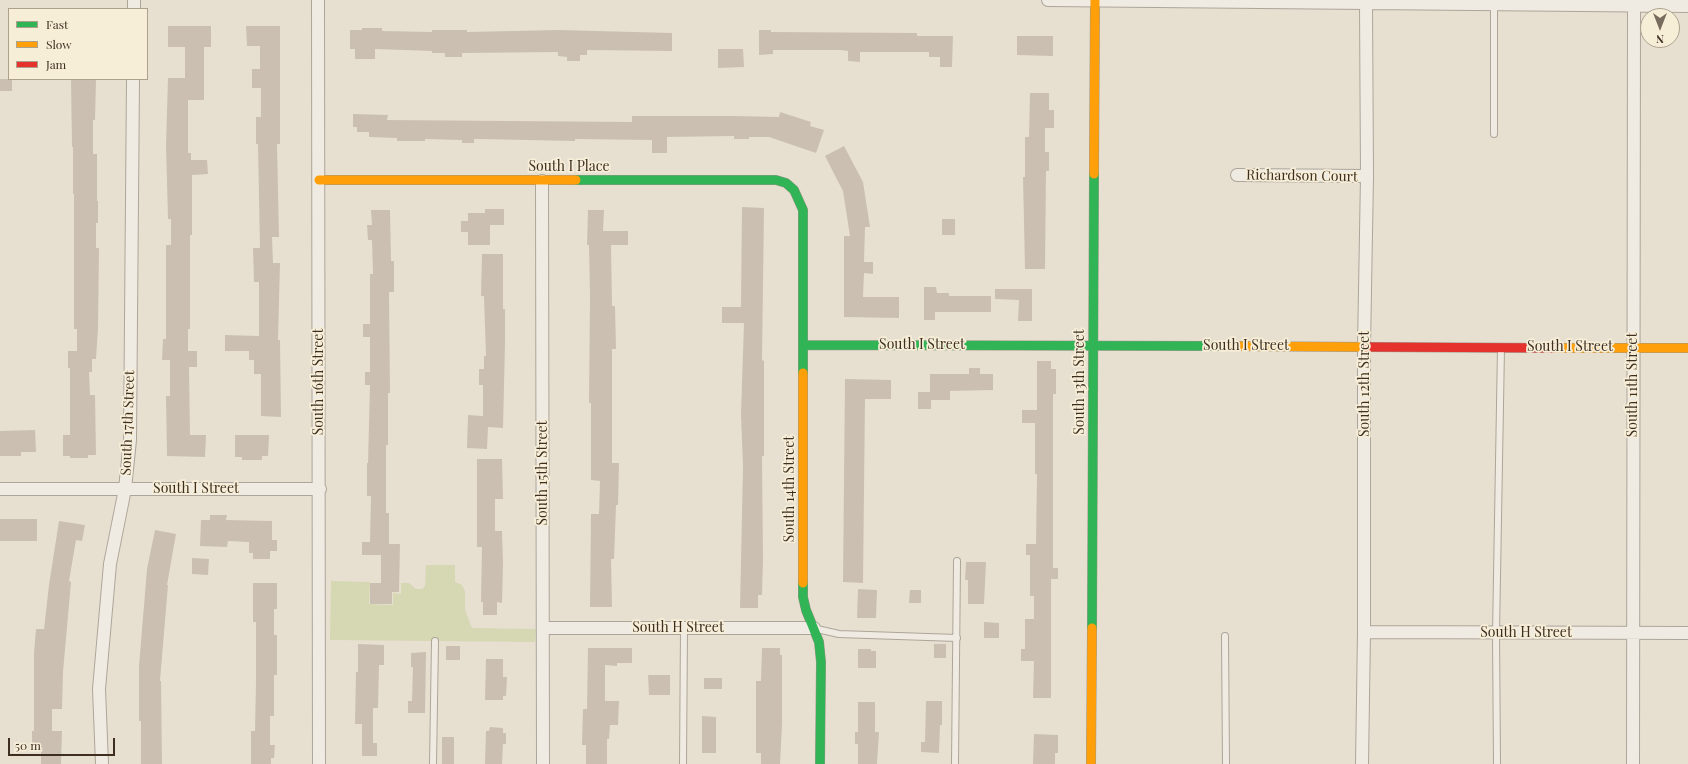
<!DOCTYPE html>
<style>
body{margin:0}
#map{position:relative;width:1688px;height:764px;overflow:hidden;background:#e7e0d1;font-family:"Playfair Display",serif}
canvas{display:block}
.legend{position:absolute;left:8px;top:8px;width:140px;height:72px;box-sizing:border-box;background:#f7eed8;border:1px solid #ada18e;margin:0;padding:5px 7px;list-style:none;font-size:12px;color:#3d2e20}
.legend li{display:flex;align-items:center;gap:8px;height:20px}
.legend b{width:20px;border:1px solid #ada18e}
.north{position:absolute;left:1640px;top:8px;width:40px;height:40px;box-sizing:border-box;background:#f7eed8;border:1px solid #ada18e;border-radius:50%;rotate:180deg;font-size:11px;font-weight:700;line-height:16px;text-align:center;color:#3d2e20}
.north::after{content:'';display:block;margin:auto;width:14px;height:18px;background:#786c5e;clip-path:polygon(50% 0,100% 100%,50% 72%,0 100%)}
.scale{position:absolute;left:8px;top:738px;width:107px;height:18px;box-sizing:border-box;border:2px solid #3d2e20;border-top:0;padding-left:5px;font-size:12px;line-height:14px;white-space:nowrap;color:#3d2e20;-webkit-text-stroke:3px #f7eed8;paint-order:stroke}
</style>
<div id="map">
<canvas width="1688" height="764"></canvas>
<ul class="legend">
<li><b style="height:5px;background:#30b455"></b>Fast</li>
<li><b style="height:5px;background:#ff9f0a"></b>Slow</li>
<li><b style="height:5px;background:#e5322d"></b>Jam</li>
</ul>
<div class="north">N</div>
<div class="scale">50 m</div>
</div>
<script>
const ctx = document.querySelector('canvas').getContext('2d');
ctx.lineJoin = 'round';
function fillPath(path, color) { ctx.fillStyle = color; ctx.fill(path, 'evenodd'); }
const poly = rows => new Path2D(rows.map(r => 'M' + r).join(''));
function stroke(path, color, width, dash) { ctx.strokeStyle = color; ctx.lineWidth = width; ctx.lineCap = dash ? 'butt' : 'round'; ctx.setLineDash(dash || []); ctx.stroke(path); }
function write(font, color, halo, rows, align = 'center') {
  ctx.font = font + ' "Playfair Display",serif'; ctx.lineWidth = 3.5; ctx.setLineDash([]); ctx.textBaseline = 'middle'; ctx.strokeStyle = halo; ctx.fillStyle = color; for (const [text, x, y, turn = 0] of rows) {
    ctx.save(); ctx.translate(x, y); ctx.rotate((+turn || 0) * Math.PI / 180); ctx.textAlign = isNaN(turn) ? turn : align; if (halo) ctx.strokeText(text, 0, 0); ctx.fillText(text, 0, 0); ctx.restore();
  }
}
const green = poly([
 [426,565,455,565,455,582,462,585,465,591,465,610,472,628,536,629,535,642,330,640,331,581,370,582,369,604,393,605,393,593,401,594,401,583,409,583,416,589,422,589,425,586]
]);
const building = poly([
 [168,26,211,26,211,47,204,47,204,100,188,100,188,153,191,153,191,160,207,160,208,174,192,175,192,235,190,235,190,329,188,329,188,351,197,351,197,367,189,367,190,435,206,435,205,457,167,456,166,396,170,396,170,360,162,360,163,339,166,339,166,245,171,245,171,219,168,219,166,146,168,78,185,78,185,47,168,47],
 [246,26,280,26,280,144,277,144,279,237,272,237,273,263,280,263,278,340,280,340,281,417,261,416,261,374,254,374,254,360,249,360,249,351,225,351,225,335,259,336,259,282,254,282,253,248,260,248,258,144,256,144,256,117,261,117,261,88,252,88,252,69,260,69,260,46,247,46],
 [362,28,382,28,382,31,432,32,432,30,467,30,467,32,559,30,672,33,672,51,587,50,587,55,580,55,580,61,567,61,567,57,558,56,558,52,462,53,462,57,445,57,445,53,432,53,432,51,375,49,375,59,355,59,355,49,350,49,350,30,362,30],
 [759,30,771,30,771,32,917,33,917,36,953,36,952,67,940,67,940,57,929,57,929,52,860,52,860,62,848,61,848,51,841,50,773,50,773,54,759,55],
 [1017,36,1053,36,1053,56,1017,55],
 [718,49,743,49,744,67,718,68],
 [0,79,12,79,12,91,0,91],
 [71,79,96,79,95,120,93,120,93,154,97,154,97,201,98,201,98,223,96,223,96,248,99,248,98,328,96,359,92,359,92,372,89,372,90,395,95,395,96,455,88,455,88,458,70,458,70,456,63,456,63,435,70,435,70,368,68,368,68,351,77,351,77,329,74,329,74,194,73,194,73,147,72,147],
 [1030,93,1049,93,1049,110,1054,110,1054,128,1045,128,1045,152,1049,152,1049,171,1046,171,1045,269,1025,269,1023,177,1025,177,1025,137,1029,137],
 [780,112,811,122,810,126,824,130,816,153,769,137,749,137,749,139,734,139,734,136,667,137,667,153,652,153,652,140,575,139,575,141,479,139,474,139,474,143,462,143,462,140,425,139,425,141,397,141,397,138,369,137,369,132,357,132,357,127,353,127,353,114,388,115,387,120,632,122,632,116,734,116,779,117],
 [844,146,863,182,870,227,865,227,864,262,873,262,873,274,864,273,863,297,899,297,899,318,844,317,844,236,850,236,843,191,825,156],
 [742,207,764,208,762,360,764,361,764,456,762,456,763,560,762,595,758,595,758,608,740,608,743,467,741,413,744,323,722,323,722,307,741,307],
 [485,209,504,209,504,225,490,225,490,245,468,245,468,232,461,232,461,221,468,221,468,213,485,213],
 [371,210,390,210,391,261,394,261,394,292,389,292,390,393,388,393,388,445,386,445,386,513,389,513,389,544,400,544,399,592,392,592,392,604,370,604,370,583,381,583,381,555,362,555,362,542,370,542,371,496,367,496,367,463,368,463,370,385,365,385,365,372,370,372,370,337,363,337,363,324,370,324,370,274,373,274,372,240,368,240,367,225,372,225],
 [588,210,604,210,603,231,628,231,628,245,611,245,612,306,615,306,616,349,612,349,612,463,619,463,618,505,616,505,614,559,611,559,612,607,590,607,591,514,599,514,600,481,591,480,591,403,589,403,590,298,589,245,587,245],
 [942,219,955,219,955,235,942,235],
 [482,254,503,254,503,309,505,309,505,344,503,428,488,427,487,449,467,448,468,415,483,416,483,385,479,385,479,369,484,369,484,356,486,356,484,296,481,296],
 [924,287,936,287,937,293,949,293,949,296,991,296,991,312,935,312,935,320,924,320],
 [995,289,1032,289,1032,321,1018,321,1019,300,995,299],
 [1037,361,1051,361,1051,369,1056,369,1056,394,1053,394,1053,568,1058,568,1058,579,1051,579,1051,698,1033,698,1034,661,1021,661,1021,649,1025,649,1025,619,1034,619,1034,596,1030,596,1030,555,1026,555,1026,544,1036,544,1037,474,1035,474,1035,423,1022,423,1022,410,1037,410],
 [969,368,980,368,980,374,993,374,993,390,950,391,950,400,931,400,931,409,918,409,918,392,930,392,930,374,969,374],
 [845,379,891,380,891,399,865,399,863,583,843,582],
 [35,430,36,452,21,452,21,456,0,456,0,431],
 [235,435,269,435,268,456,262,456,262,460,242,460,242,457,235,457],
 [477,459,502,459,503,499,495,499,495,531,502,531,503,564,502,603,497,602,497,615,483,615,483,602,481,602,482,547,477,547],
 [210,515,227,515,226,520,272,521,272,540,277,540,277,551,270,551,270,559,253,559,253,553,249,553,249,542,228,541,227,547,200,546,201,520,210,520],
 [0,519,37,519,37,541,0,541],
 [59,521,85,525,82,541,76,540,69,581,71,582,63,672,62,709,52,709,52,731,62,731,61,764,41,764,41,751,32,751,32,731,34,731,34,653,36,629,44,629,49,585],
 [155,530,176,534,167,585,168,585,160,681,161,681,162,764,141,764,141,721,139,721,139,666,147,569],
 [192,558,209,559,208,575,192,574],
 [966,562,986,562,984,604,968,604,968,580,965,580],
 [253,583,277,583,277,609,274,609,274,635,277,635,277,675,274,675,274,716,270,716,270,745,275,745,274,758,271,758,271,764,251,764,251,731,255,731,256,680,256,622,253,622],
 [858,589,877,590,876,618,857,618],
 [910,590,921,590,921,603,909,603],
 [984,622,999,623,999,638,984,638],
 [358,644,384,645,384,665,379,665,378,708,373,708,373,743,377,743,377,756,362,756,362,724,355,724,356,672,358,672],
 [934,644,946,644,946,658,934,658],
 [446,646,460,646,460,660,446,660],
 [588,648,632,648,632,663,617,663,617,666,605,665,605,701,619,701,618,725,610,725,609,739,607,739,607,764,586,764,586,745,582,745,583,709,587,709],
 [762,648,780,648,780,655,782,655,782,724,780,764,761,764,761,753,756,753,756,681,761,681],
 [858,649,871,649,871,651,876,651,876,668,858,668],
 [426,652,425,713,408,713,408,701,412,701,413,667,411,667,411,653],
 [486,659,503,659,503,677,507,677,506,696,503,696,503,700,485,700],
 [648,675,670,675,670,695,649,695],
 [704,678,722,678,722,689,704,689],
 [926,701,942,701,942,725,940,725,939,753,921,752,921,742,925,742],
 [858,702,875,702,875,732,879,732,877,764,858,764,858,744,855,744,855,732,858,732],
 [702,716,716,717,716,753,702,753],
 [490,727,503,728,503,733,506,733,506,744,503,744,502,764,485,764,486,731,489,731],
 [1034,734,1058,735,1058,753,1055,753,1055,764,1033,764],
 [442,737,454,737,454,764,442,764]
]);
const lane = poly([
 [1494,134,1494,4],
 [817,629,839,634,957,638],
 [1225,636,1226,764],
 [433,764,435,641],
 [683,764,684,628],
 [955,764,957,561],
 [1497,764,1496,633,1501,348]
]);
const street = poly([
 [318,0,319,764],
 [1048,0,1688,6],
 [134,9,134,0],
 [1237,175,1367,176],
 [542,181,543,764],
 [0,489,320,489],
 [543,628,814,628],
 [1364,632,1688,633],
 [102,764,99,689,110,564,125,489,130,440,133,79],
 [1362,764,1364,632,1364,347,1367,176,1366,4],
 [1633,764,1634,5]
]);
const fast = poly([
 [576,180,776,180,786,183,794,190,803,210,803,373],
 [804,345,1221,346],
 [803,583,803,597,806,610,819,642,821,662,820,764],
 [1092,628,1094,174]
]);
const slow = poly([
 [1094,174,1095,0],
 [319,180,576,180],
 [1221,346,1366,347],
 [1555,348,1688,348],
 [803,373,803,583],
 [1091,764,1092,628]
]);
const jam = poly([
 [1366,347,1555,348]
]);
const streetNames = [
 ["South I Place",569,167],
 ["Richardson Court",1302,176,1],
 ["South I Street",922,345],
 ["South I Street",1246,346],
 ["South I Street",1570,347],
 ["South 16th Street",319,382,-90],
 ["South 13th Street",1080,382,-90],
 ["South 12th Street",1365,384,-90],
 ["South 11th Street",1633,385,-90],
 ["South 17th Street",128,423,-88],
 ["South 15th Street",543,473,-90],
 ["South I Street",196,489],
 ["South 14th Street",790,489,-90],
 ["South H Street",678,628],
 ["South H Street",1526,633]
];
fillPath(green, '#d6d7b3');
fillPath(building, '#cbbfb2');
stroke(lane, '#ada599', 8);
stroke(street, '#ada599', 14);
stroke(fast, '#9c958a', 10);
stroke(slow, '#9c958a', 10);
stroke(jam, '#9c958a', 10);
stroke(lane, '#efebe3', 6);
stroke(street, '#efebe3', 12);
stroke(fast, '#30b455', 9);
stroke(slow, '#ff9f0a', 9);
stroke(jam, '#e5322d', 9);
write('14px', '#3d2e20', '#f7eed8', streetNames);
</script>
